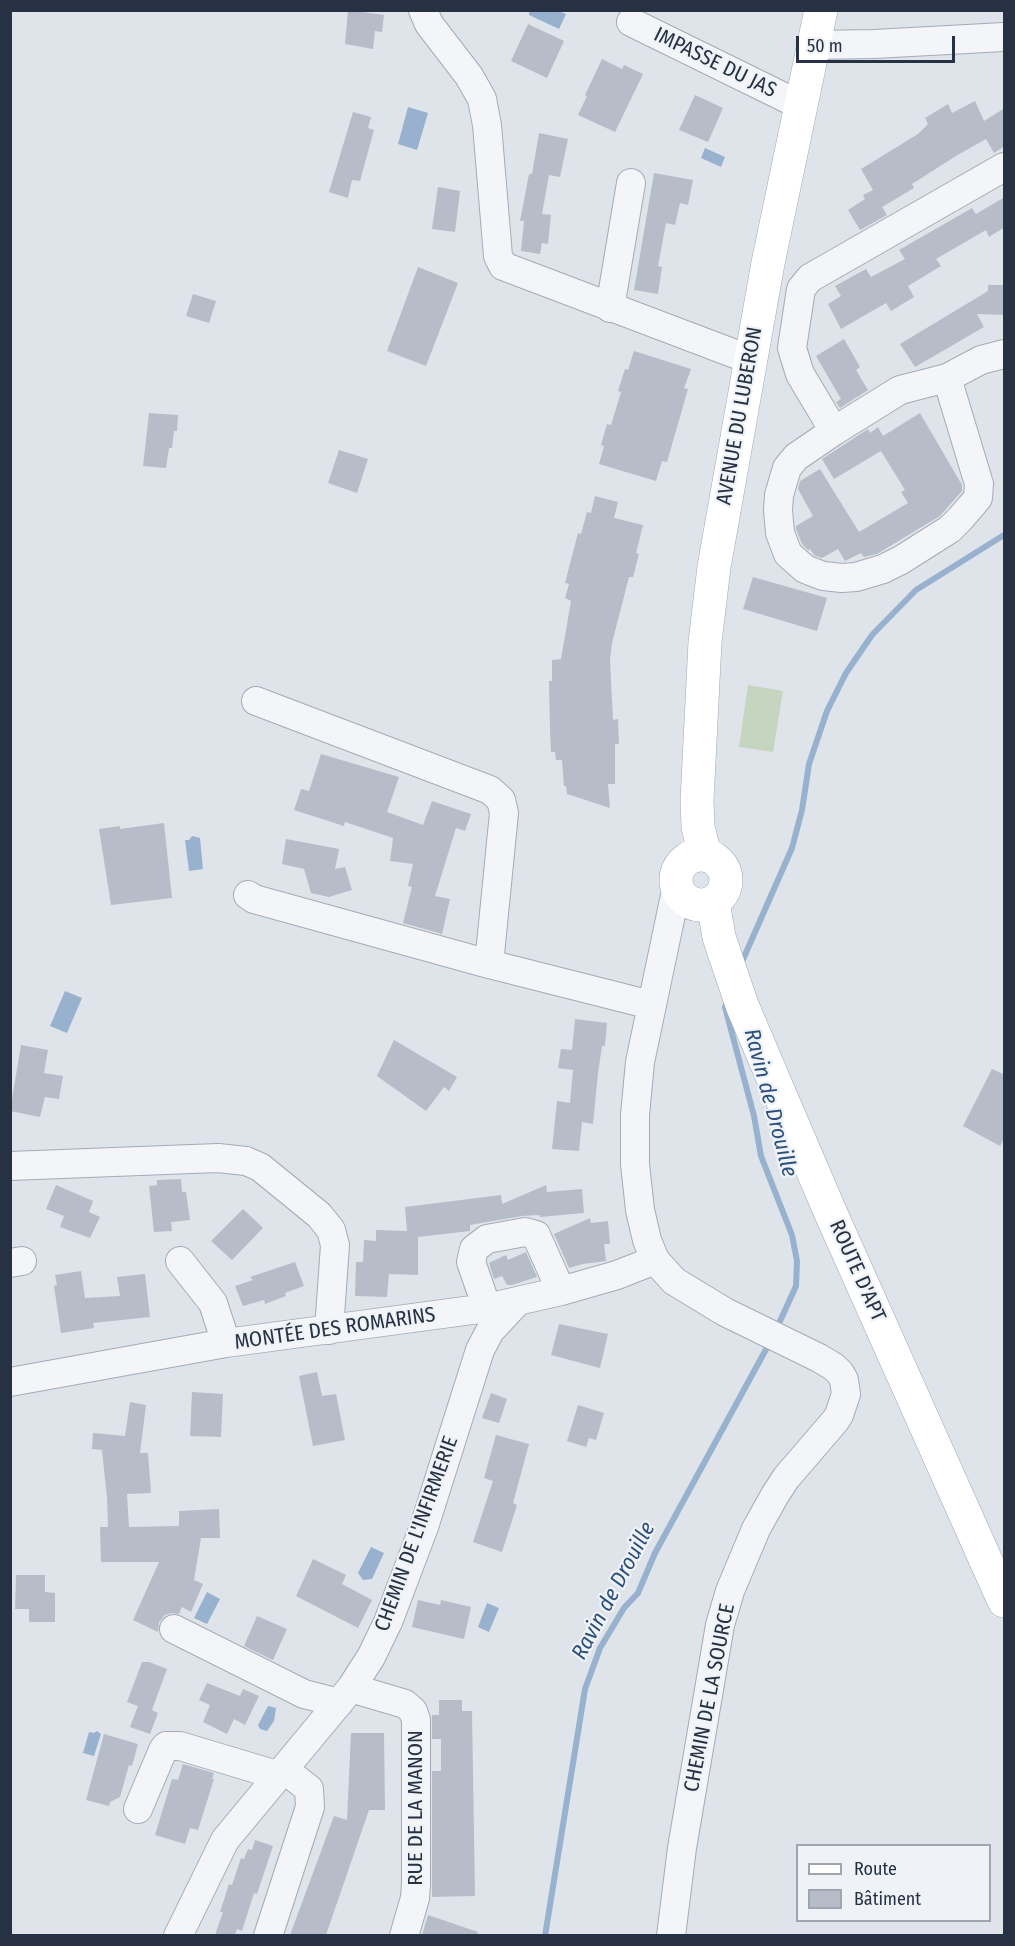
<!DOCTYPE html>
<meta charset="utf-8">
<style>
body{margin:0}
#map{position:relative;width:1015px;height:1946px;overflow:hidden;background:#dfe4ea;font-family:"Fira Sans Condensed",sans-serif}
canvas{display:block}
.frame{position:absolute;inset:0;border:12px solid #263143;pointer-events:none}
.legend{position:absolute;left:796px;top:1844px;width:195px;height:78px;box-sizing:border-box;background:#eff3f7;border:2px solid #9fa5af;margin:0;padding:8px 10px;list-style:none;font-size:18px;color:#263143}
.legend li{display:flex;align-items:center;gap:12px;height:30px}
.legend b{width:30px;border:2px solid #9fa5af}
.scale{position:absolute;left:796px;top:36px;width:159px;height:27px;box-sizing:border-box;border:3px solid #263143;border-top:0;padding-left:8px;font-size:18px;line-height:21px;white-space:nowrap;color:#263143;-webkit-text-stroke:4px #eff3f7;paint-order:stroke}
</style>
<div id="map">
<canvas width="1015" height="1946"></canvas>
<div class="frame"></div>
<ul class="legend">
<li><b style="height:8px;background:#fff"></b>Route</li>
<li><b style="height:16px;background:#b6bdc8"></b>Bâtiment</li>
</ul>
<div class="scale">50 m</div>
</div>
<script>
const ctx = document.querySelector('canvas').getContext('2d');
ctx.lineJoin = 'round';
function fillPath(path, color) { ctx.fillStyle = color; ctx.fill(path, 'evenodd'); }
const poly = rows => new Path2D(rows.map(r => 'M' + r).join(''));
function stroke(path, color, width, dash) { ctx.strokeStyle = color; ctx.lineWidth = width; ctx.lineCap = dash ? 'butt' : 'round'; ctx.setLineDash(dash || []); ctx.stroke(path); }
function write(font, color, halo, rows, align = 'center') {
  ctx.font = font + ' "Fira Sans Condensed",sans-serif'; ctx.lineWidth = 4.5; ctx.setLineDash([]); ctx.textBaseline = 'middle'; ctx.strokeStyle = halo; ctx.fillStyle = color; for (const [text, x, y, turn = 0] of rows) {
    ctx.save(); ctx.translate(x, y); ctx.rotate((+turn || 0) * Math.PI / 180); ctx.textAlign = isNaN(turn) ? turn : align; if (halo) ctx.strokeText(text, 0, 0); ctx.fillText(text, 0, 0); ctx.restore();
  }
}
const green = poly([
 [748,685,783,691,773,752,739,747]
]);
const water = poly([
 [529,10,558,11,566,14,559,29,529,15],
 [408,107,428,113,417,150,398,144],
 [705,148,725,157,721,167,701,158],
 [192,836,200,838,203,869,189,871,185,840,189,840],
 [65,991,82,998,67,1033,50,1026],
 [371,1547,384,1553,372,1579,363,1580,358,1573],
 [207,1592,220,1599,207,1624,194,1618],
 [487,1603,499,1608,489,1632,478,1627],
 [268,1706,276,1708,274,1721,267,1731,260,1729,258,1725],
 [97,1731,101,1734,94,1756,83,1753,89,1732,94,1733]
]);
const stream = poly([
 [741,964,792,848,802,810,809,764,827,711,846,673,872,635,916,590,1004,535],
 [727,1002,725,1007,754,1116,761,1156,792,1235,797,1261,796,1286,776,1330],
 [545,1936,585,1689,600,1648,624,1608,638,1593,655,1553,770,1342]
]);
const building = poly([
 [348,10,384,15,382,32,375,31,373,49,345,44],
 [528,24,564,41,547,78,511,61],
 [602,59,622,69,624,65,643,74,615,132,578,115,587,96,585,95],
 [695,95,723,108,708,142,679,130],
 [975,101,984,121,1005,108,1005,146,994,153,986,139,956,156,912,184,914,188,882,207,887,215,860,230,848,210,865,199,863,195,873,190,861,169,918,134,928,124,925,118,948,104,952,113],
 [353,112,371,117,368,128,374,130,360,181,352,180,348,198,329,192],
 [539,133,568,139,560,177,549,175,542,214,551,215,548,244,542,243,540,254,521,251,524,221,520,221,529,174,532,174],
 [654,173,693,180,688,205,680,203,675,225,666,223,658,266,662,267,658,294,634,290],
 [438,187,460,191,455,232,432,229],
 [1005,197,1005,227,989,237,986,230,936,259,941,266,908,286,914,297,891,311,886,303,841,329,828,304,841,296,835,286,866,269,871,277,905,259,899,250,972,208,976,214],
 [418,267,458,283,426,366,387,351],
 [988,285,1005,285,1005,315,977,314,984,327,915,367,900,344,988,291],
 [193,294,216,301,209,323,186,316],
 [844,339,860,367,856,370,868,390,840,408,836,402,841,399,816,356],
 [634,351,691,369,684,388,688,389,667,462,662,461,656,481,599,464,604,446,601,445,607,424,611,425,621,392,618,391,625,369,628,370],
 [149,413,178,415,177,431,174,431,172,448,169,448,166,468,143,466],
 [920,413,962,485,962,491,940,516,877,554,864,557,861,553,845,561,838,549,822,558,814,555,810,549,808,550,802,544,796,529,796,526,813,516,798,489,800,481,820,469,859,532,908,503,901,492,905,490,881,451,834,479,822,459,868,429,870,433,878,427,883,436],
 [339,450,368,459,357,493,328,483],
 [595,496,618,502,614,518,643,525,636,553,639,554,633,577,629,577,612,643,610,660,613,720,618,719,619,744,615,744,615,784,608,784,610,808,567,794,566,786,564,786,562,760,556,760,555,752,551,752,550,729,549,681,552,681,552,660,561,659,571,601,565,598,569,584,565,583,578,533,581,534,587,512,591,513],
 [753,577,827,598,817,631,743,609],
 [321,754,399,777,387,812,423,825,432,801,471,814,465,831,456,828,435,896,450,899,442,934,403,923,412,887,408,886,413,864,390,861,393,838,345,822,344,826,294,810,301,789,309,791],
 [164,823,172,898,111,905,99,829,120,826,120,829],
 [286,839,339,849,335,869,345,867,352,890,329,897,311,893,304,869,282,864],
 [575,1019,607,1023,605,1046,602,1046,598,1073,593,1124,582,1122,579,1151,552,1149,557,1101,570,1103,573,1070,558,1068,561,1049,572,1050],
 [394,1040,457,1077,449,1091,444,1087,426,1111,377,1076],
 [21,1045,48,1050,44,1073,63,1076,59,1099,45,1097,40,1117,10,1111],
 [992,1069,1005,1075,1005,1136,1000,1146,963,1126],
 [181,1179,182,1192,186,1192,190,1220,171,1222,172,1231,154,1232,149,1186,157,1185,157,1180],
 [56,1185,93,1201,89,1212,100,1217,90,1238,60,1227,64,1216,46,1209],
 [546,1185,547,1192,582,1189,584,1213,540,1217,539,1215,522,1216,470,1225,470,1231,418,1237,418,1275,389,1274,387,1297,355,1296,356,1262,363,1262,364,1240,376,1241,376,1230,407,1231,405,1207,501,1195,502,1204],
 [243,1209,263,1228,232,1260,211,1241],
 [590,1218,591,1223,608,1221,610,1244,604,1244,606,1261,583,1264,569,1268,554,1234],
 [526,1252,537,1277,512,1285,507,1285,502,1276,494,1279,489,1263,506,1255,508,1260],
 [295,1262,304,1286,285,1293,286,1296,265,1304,264,1300,243,1306,235,1286,253,1280,250,1277],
 [81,1271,85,1298,120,1296,117,1277,145,1274,150,1317,93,1323,94,1328,61,1333,54,1286,57,1285,55,1275],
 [559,1324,608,1334,600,1368,551,1355],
 [317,1372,322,1396,336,1394,345,1440,313,1446,299,1376],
 [192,1392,223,1394,221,1437,190,1436],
 [491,1393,507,1399,499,1423,482,1418],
 [130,1402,146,1405,140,1453,148,1453,151,1493,127,1494,129,1527,179,1526,179,1511,219,1509,220,1538,201,1538,194,1580,203,1584,191,1612,182,1607,179,1614,172,1613,165,1615,159,1622,158,1632,133,1620,159,1562,101,1562,100,1527,108,1527,107,1498,102,1450,92,1449,93,1433,125,1436],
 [578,1405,604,1413,596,1440,589,1438,586,1447,567,1441],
 [496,1435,529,1444,513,1503,517,1505,502,1552,473,1542,493,1481,484,1478],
 [313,1559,346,1575,342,1584,372,1600,358,1628,296,1596],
 [16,1575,45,1575,45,1592,55,1593,55,1622,29,1622,29,1609,15,1609],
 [418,1600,440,1605,441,1600,471,1607,464,1639,412,1627],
 [257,1616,287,1629,273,1660,244,1646],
 [142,1662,149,1662,167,1669,152,1710,158,1713,150,1734,130,1727,138,1706,127,1702],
 [207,1683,240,1696,243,1689,259,1696,245,1725,234,1719,227,1734,203,1722,210,1705,199,1700],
 [439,1700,462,1700,462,1711,472,1711,475,1896,432,1897,432,1771,441,1771,441,1739,432,1739,432,1715,439,1715],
 [351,1733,384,1733,385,1810,369,1810,326,1935,290,1935,334,1816,347,1820],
 [104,1734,138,1744,132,1766,129,1765,120,1797,110,1802,109,1806,86,1800],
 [183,1764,214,1773,212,1779,214,1779,198,1830,190,1828,185,1844,155,1835,172,1779,178,1780],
 [255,1840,273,1846,257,1894,254,1893,242,1931,237,1929,235,1935,215,1935,223,1912,220,1912,229,1884,232,1885,241,1858,244,1859,248,1849,252,1850],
 [428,1915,478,1932,477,1935,422,1935]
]);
const minor = poly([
 [423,10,429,24,469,76,482,99,487,125,498,256,503,266,751,360],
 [631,22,800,105],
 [813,45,874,44,1004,37],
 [1004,167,810,278,801,289,792,348,800,374,834,431,900,390,947,378,981,360,1004,354],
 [610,308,631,183],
 [834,431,796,457,787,468,779,495,778,510,780,533,788,554,805,569,823,576,842,578,856,577,883,569,901,560,950,529,960,519,978,498,979,484,947,378],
 [248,895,254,899,489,964,504,813,501,800,490,790,256,701],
 [489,964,651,1005],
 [10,1166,218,1158,246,1161,260,1167,319,1215,331,1230,335,1245,329,1330],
 [180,1261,213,1303,226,1343],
 [10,1263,22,1261],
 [487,1308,471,1262,474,1249,487,1239,525,1232,536,1235,561,1291],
 [10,1382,226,1343,487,1308,561,1291,617,1275,655,1260],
 [174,1629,304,1694,339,1703],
 [351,1688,405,1704,413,1711,416,1720,416,1884,415,1898,404,1936],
 [138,1809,163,1750,166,1746,180,1746,280,1776],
 [178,1936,225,1840,351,1688,371,1657,388,1622,424,1527,480,1350,490,1331,518,1301],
 [268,1936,310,1807,309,1789,285,1770],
 [671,1936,682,1848,720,1625,730,1591,756,1529,775,1495,786,1478,835,1421,839,1415,846,1394,844,1380,840,1373,834,1367,819,1358,725,1312,674,1281,655,1260,647,1240,640,1210,635,1164,635,1115,640,1062,677,886]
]);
const major = poly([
 [705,855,698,827,697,801,705,642,714,567,768,263,821,10],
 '676 880a25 25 0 1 1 50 0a25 25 0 1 1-50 0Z',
 [713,902,719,937,725,955,742,1005,778,1090,832,1216,1004,1601]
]);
const streetNames = [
 ["IMPASSE DU JAS",715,63,26],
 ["AVENUE DU LUBERON",740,416,-80],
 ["ROUTE D'APT",857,1271,66],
 ["MONTÉE DES ROMARINS",335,1329,-8],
 ["CHEMIN DE L'INFIRMERIE",417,1534,-70],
 ["CHEMIN DE LA SOURCE",710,1698,-79],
 ["RUE DE LA MANON",416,1808,-90]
];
const waterNames = [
 ["Ravin de Drouille",770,1103,75],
 ["Ravin de Drouille",614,1591,-62]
];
fillPath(green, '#c5d5c0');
fillPath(water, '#97b1ce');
stroke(stream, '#97b1ce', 6);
fillPath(building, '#b6bdc8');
stroke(minor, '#a4abb5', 30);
stroke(major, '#9da8b7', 34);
stroke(minor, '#f3f5f8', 28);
stroke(major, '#fff', 33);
write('21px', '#263143', '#eff3f7', streetNames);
write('italic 22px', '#2c4f7b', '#eff3f7', waterNames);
</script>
